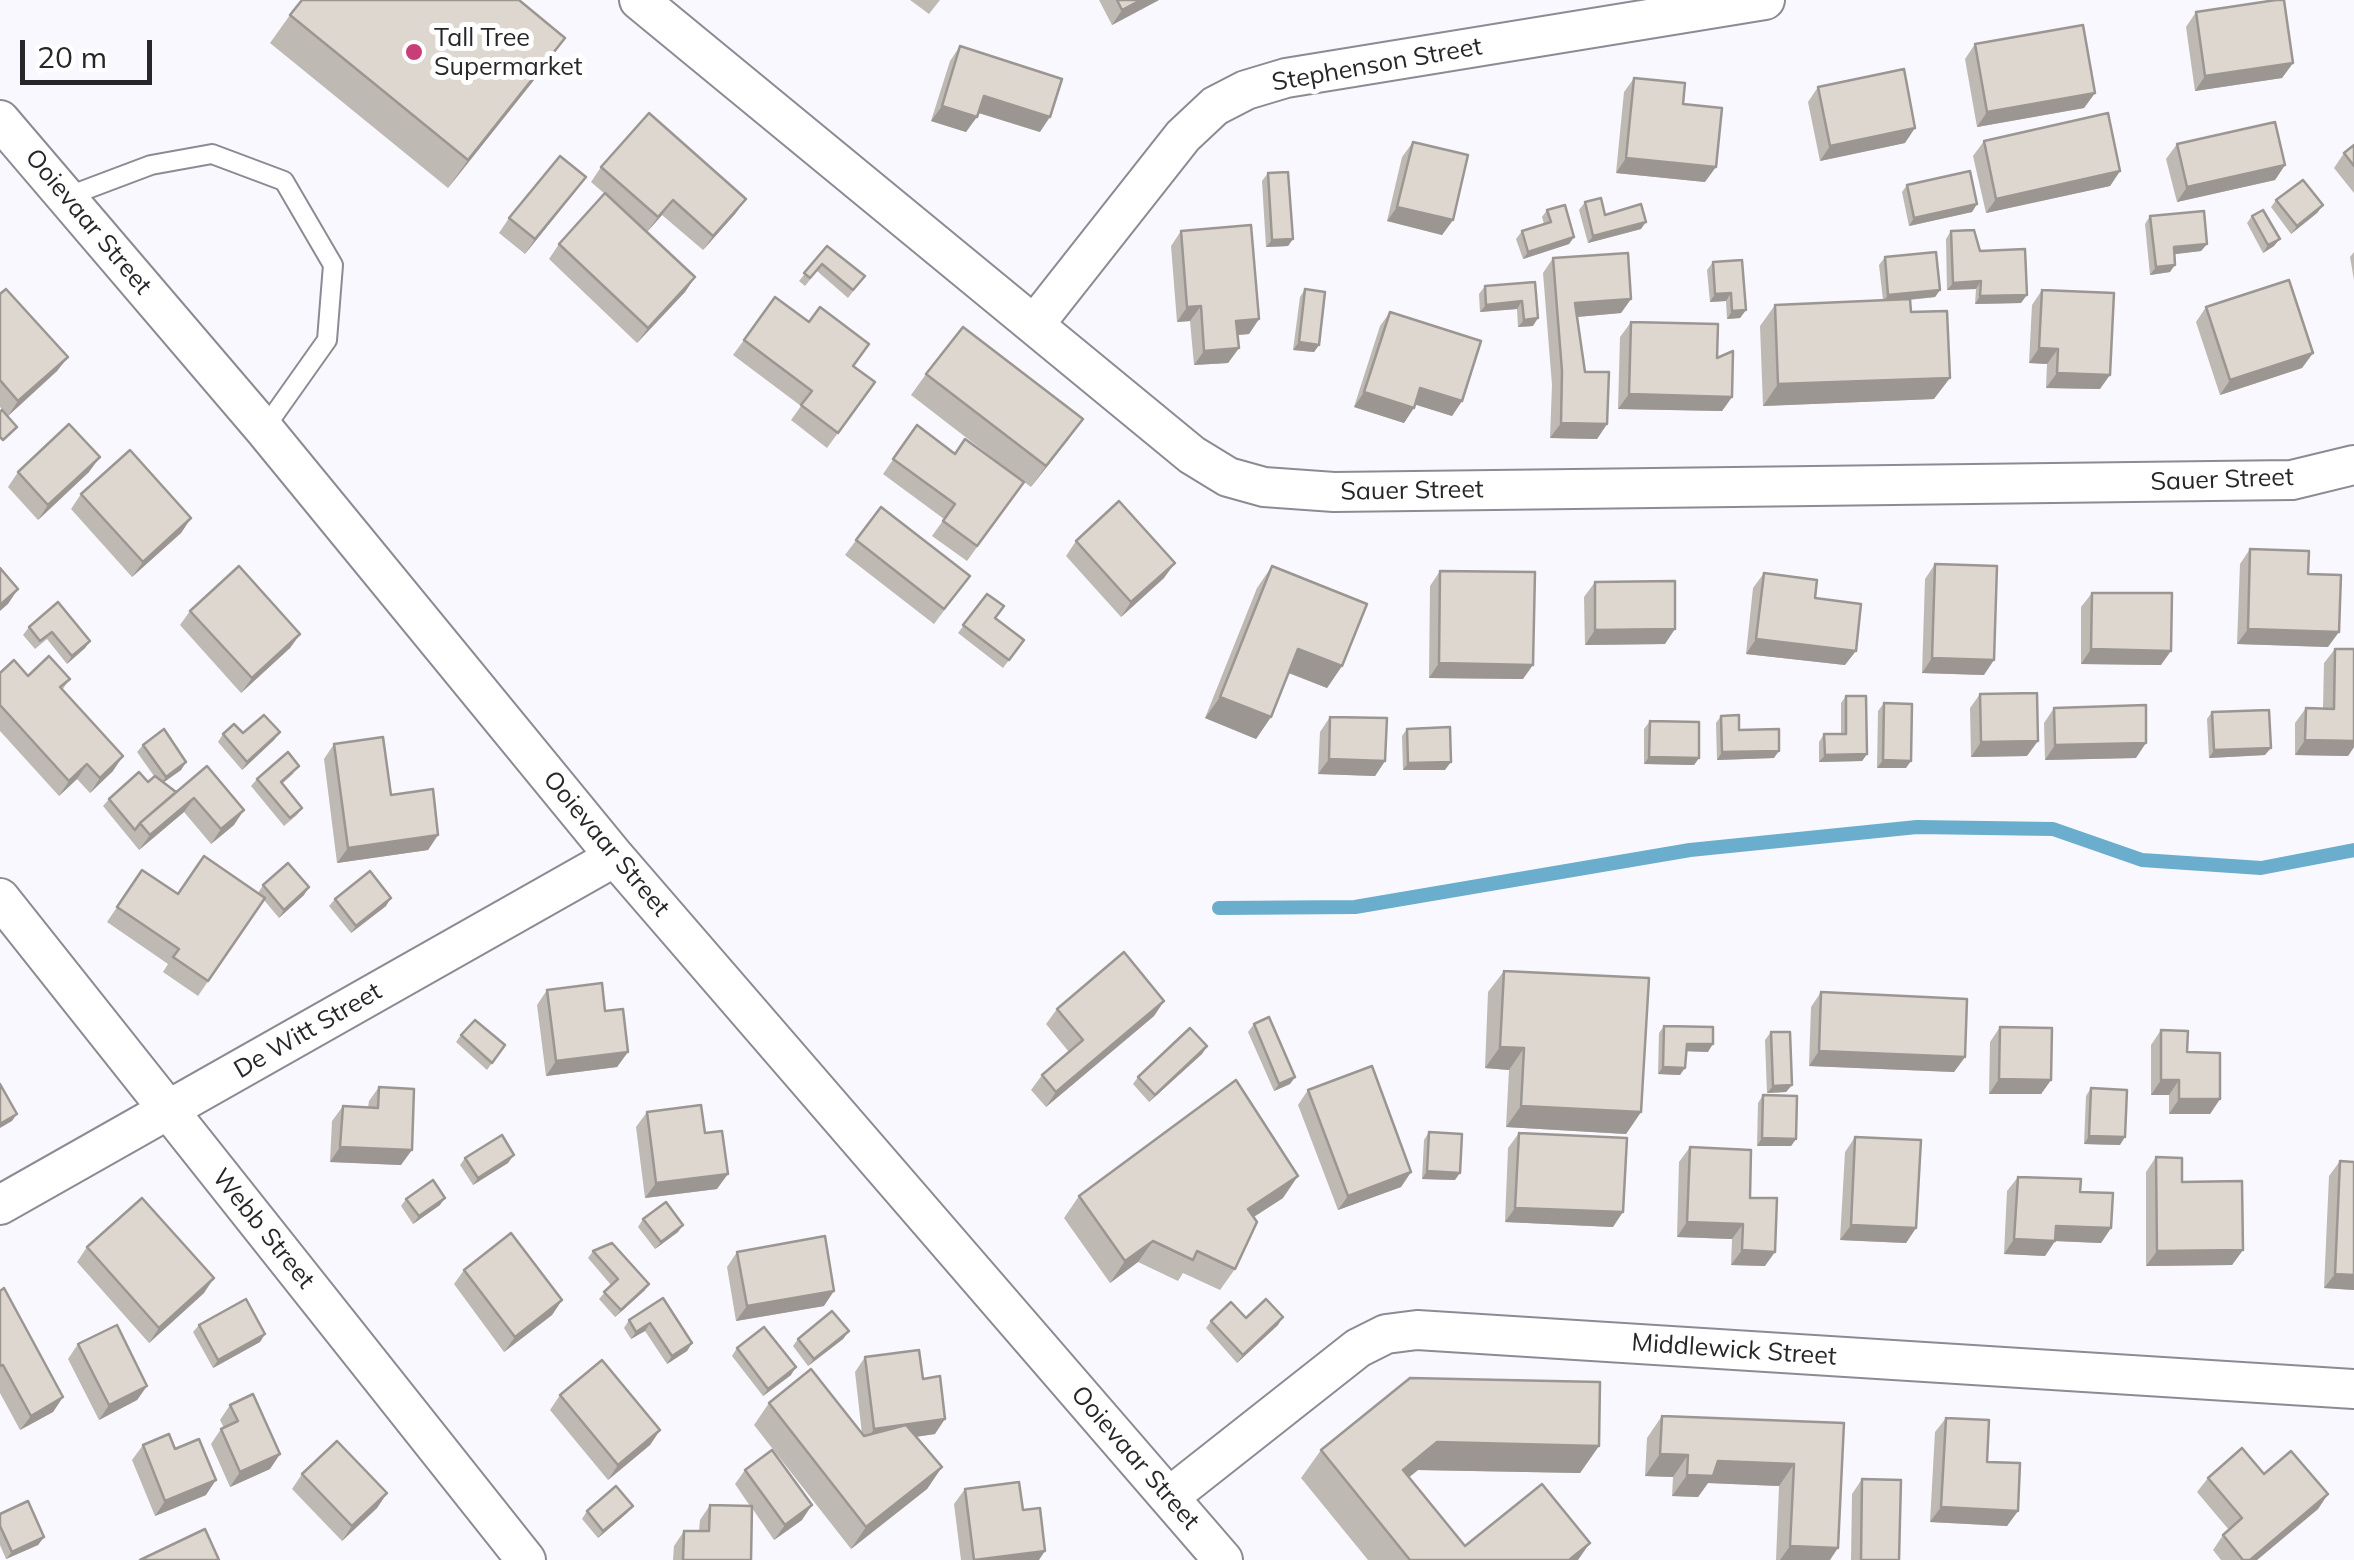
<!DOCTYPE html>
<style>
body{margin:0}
#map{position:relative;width:2354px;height:1560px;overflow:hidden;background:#f8f8fe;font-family:Mulish,sans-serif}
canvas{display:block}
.scale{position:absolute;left:20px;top:40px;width:132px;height:45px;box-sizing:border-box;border:5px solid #27272a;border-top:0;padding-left:12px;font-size:30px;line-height:35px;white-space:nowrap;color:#27272a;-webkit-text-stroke:8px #fff;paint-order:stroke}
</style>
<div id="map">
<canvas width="2354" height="1560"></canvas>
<div class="scale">20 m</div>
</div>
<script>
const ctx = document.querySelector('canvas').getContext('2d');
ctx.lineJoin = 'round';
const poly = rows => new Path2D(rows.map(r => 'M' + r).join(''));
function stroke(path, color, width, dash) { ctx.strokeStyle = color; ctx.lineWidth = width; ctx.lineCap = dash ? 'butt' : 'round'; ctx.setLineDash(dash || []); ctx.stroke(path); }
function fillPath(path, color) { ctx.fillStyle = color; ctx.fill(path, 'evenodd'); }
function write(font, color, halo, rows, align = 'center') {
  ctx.font = font + ' Mulish,sans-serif'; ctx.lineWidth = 10; ctx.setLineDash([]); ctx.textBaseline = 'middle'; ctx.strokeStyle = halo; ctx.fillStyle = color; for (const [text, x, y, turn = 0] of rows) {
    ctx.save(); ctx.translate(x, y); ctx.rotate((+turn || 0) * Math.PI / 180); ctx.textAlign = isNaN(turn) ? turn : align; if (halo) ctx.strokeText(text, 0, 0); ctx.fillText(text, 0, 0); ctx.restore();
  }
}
const stream = poly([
 [1219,908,1355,907,1690,850,1917,827,2053,829,2142,860,2261,868,2354,850]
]);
const lane = poly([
 [66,197,151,165,212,154,284,181,333,265,327,340,264,429]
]);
const street = poly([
 [639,0,1192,455,1228,477,1264,487,1334,492,2292,480,2354,465],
 [0,120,264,429,615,857,1223,1560],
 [1034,325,1183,136,1215,106,1246,90,1286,78,1765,0],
 [0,898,526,1560],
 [0,1205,615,857],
 [1169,1497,1358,1348,1386,1334,1417,1330,2354,1389]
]);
const wall = poly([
 [910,0,940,0,929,14],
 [1099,0,1159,0,1112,25],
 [2196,12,2293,63,2282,78,2195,91,2186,27],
 [290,15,546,65,448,188,270,43],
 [1975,44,2095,93,2084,108,1977,127,1965,59],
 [960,46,1040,132,978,113,966,132,931,121,950,61],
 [1634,78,1683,104,1705,182,1616,173,1624,92],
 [1818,87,1905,143,1820,161,1808,102],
 [1984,141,2120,171,2110,186,1986,213,1973,156],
 [1413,142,1453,220,1442,235,1387,221,1402,157],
 [2177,144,2285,165,2275,180,2177,202,2166,159],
 [2354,145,2354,193,2334,168,2344,153],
 [601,167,746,199,735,214,703,250,662,215,647,232,695,277,685,292,637,343,549,259,559,244,605,194,591,182],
 [1268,173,1293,239,1288,246,1266,247,1262,181],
 [586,177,525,254,499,233,509,218],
 [1907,185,1977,204,1972,212,1909,226,1902,192],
 [2276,200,2323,205,2317,213,2291,234,2271,207],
 [1585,202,1605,215,1641,229,1588,243,1579,210],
 [1547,210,1574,237,1569,244,1523,259,1516,239,1522,231,1544,224,1542,217],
 [2150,216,2207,244,2201,251,2174,254,2170,272,2150,275,2145,224],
 [2252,216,2274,246,2263,253,2247,223],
 [1181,231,1259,319,1249,334,1238,335,1239,348,1228,363,1194,365,1190,321,1177,322,1171,246],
 [1951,231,1980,251,2021,303,1975,304,1976,289,1947,290,1946,239],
 [827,246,865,276,848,298,817,271,805,286,799,281],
 [2354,252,2354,280,2350,257],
 [1885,257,1940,290,1935,297,1910,300,1911,312,1934,399,1763,406,1760,326,1775,305,1883,300,1879,265],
 [1553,258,1631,299,1621,313,1577,317,1585,372,1607,424,1597,439,1550,438,1552,385,1543,273],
 [1713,262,1746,310,1740,318,1727,319,1726,301,1710,302,1707,270],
 [1535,282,1533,326,1518,327,1517,309,1480,312,1479,294,1485,286],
 [1305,289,1319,345,1314,352,1293,350,1300,297],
 [2042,290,2100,389,2046,388,2047,364,2029,363,2032,305],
 [0,294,68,357,57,371,8,416,0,407],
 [775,297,853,366,875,382,827,448,791,420,801,406,733,355],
 [2206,307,2313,353,2302,368,2220,395,2196,322],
 [1390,312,1462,401,1452,416,1415,404,1404,423,1354,407,1380,326],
 [1631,322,1717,358,1732,397,1722,411,1618,409,1620,337],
 [926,374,1083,419,1031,487,1024,482,967,561,932,536,944,519,883,474,917,425,955,454,1016,476,911,395],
 [18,472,89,472,38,520,8,487],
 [81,494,191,518,181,533,132,577,71,509],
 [881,507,970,576,934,624,845,555],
 [1076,541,1164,578,1121,617,1066,556],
 [2250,549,2328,647,2237,644,2240,564],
 [1935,564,1984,675,1922,673,1925,579],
 [1272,566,1342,666,1327,688,1288,673,1271,717,1256,739,1205,718,1257,588],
 [1440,571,1523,679,1429,678,1430,586],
 [1764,573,1815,598,1845,665,1746,654,1753,588],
 [1595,582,1665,644,1585,645,1584,597],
 [2092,593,2161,665,2081,664,2081,607],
 [987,594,996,618,1024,640,1003,668,958,633],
 [190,611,300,634,290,648,241,693,180,625],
 [29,627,90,641,85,648,67,664,47,639,35,649,23,635],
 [2335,649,2354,649,2354,747,2348,756,2295,755,2295,723,2306,708,2323,708,2324,663],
 [0,673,70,679,62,690,113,771,90,793,77,779,59,796,0,731],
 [1980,694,2027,756,1971,757,1970,708],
 [1846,696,1867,754,1862,761,1819,762,1819,742,1824,734,1841,734,1841,703],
 [1884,703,1906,768,1877,768,1878,711],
 [2054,708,2136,758,2045,760,2044,723],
 [2212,712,2265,755,2209,758,2207,719],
 [1721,716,1739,730,1774,758,1717,760,1716,723],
 [1330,717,1385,761,1375,776,1318,774,1320,732],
 [1650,721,1699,758,1694,765,1644,764,1644,729],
 [1407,729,1445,770,1403,770,1402,736],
 [280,732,274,740,242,770,218,742,223,734],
 [334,744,438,835,428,850,337,863,324,759],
 [143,745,186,762,181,770,164,782,176,792,207,766,234,825,211,844,184,812,139,850,103,806,109,799,148,782,154,776,137,752],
 [294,773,282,784,302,808,297,815,284,826,251,786,257,779],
 [142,870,178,894,258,893,263,885,304,895,279,918,264,900,198,996,163,972,168,964,107,922],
 [335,899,386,906,351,933,329,906],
 [1504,971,1641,1112,1626,1134,1506,1127,1509,1070,1485,1068,1488,992],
 [547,990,605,1011,628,1052,617,1067,546,1076,537,1005],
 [1821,992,1965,1057,1954,1072,1809,1066,1811,1007],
 [1164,1001,1154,1016,1046,1107,1031,1090,1042,1075,1069,1052,1046,1024,1057,1009],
 [1254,1024,1295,1077,1290,1084,1274,1091,1248,1032],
 [1664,1026,1708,1052,1686,1051,1680,1075,1658,1074,1659,1033],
 [2000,1027,2051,1080,2041,1094,1989,1094,1990,1042],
 [2161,1030,2187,1052,2220,1099,2210,1114,2169,1114,2169,1095,2151,1095,2151,1045],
 [1771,1032,1792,1085,1786,1092,1767,1093,1765,1040],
 [461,1035,505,1045,487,1070,456,1042],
 [1207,1046,1202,1054,1149,1102,1133,1084,1138,1077],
 [379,1087,401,1165,330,1162,332,1121,343,1106,368,1107,369,1101],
 [2091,1088,2120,1145,2084,1144,2086,1096],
 [1308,1090,1411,1172,1401,1187,1338,1210,1298,1105],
 [1763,1095,1796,1139,1791,1146,1757,1146,1758,1103],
 [647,1112,705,1133,717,1189,645,1198,636,1127],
 [1429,1132,1455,1180,1422,1179,1424,1140],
 [1519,1133,1613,1227,1505,1222,1508,1148],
 [1855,1137,1916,1228,1906,1243,1840,1240,1845,1152],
 [1690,1147,1750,1198,1765,1266,1731,1265,1732,1239,1677,1237,1679,1162],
 [2156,1157,2182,1182,2243,1250,2232,1265,2146,1266,2146,1172],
 [465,1158,508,1163,473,1185,460,1165],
 [2340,1161,2354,1290,2324,1288,2329,1176],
 [2018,1177,2080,1192,2111,1228,2101,1243,2055,1241,2045,1256,2004,1254,2007,1191],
 [1079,1196,1283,1198,1254,1217,1235,1269,1220,1290,1183,1273,1178,1281,1138,1262,1110,1283,1064,1218],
 [406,1199,440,1205,413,1224,401,1206],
 [643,1219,678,1232,655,1249,638,1227],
 [87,1247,204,1293,149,1343,77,1262],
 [593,1251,649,1284,644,1291,615,1317,599,1299,611,1285,588,1258],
 [737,1252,824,1306,736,1321,727,1267],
 [464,1270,562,1300,552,1315,504,1352,454,1284],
 [0,1291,63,1397,53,1412,20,1430,0,1393],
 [663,1298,692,1343,687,1351,667,1364,645,1331,631,1339,624,1328,629,1320],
 [1246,1318,1278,1325,1237,1363,1206,1328,1211,1321],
 [199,1325,265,1334,260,1342,213,1368,193,1332],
 [849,1331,843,1339,808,1366,793,1346,798,1339],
 [78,1344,147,1386,137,1400,99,1420,68,1359],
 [737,1348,791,1375,763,1396,732,1356],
 [865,1357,923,1379,935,1434,916,1437,942,1467,927,1489,851,1549,754,1425,769,1403,862,1434,855,1372],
 [560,1395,660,1430,650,1445,608,1480,550,1410],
 [230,1405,280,1454,270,1469,230,1487,211,1444,221,1429,224,1428,220,1420],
 [1662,1416,1844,1423,1830,1560,1776,1560,1779,1486,1708,1483,1698,1497,1672,1496,1673,1477,1645,1476,1647,1438],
 [1946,1418,1987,1462,2018,1511,2007,1526,1930,1522,1935,1432],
 [143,1445,175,1449,206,1495,155,1516,132,1460],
 [1599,1446,1580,1473,1418,1470,1409,1477,1465,1546,1578,1560,1368,1560,1301,1478,1321,1450],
 [745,1470,802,1520,774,1540,752,1508,751,1560,673,1560,674,1546,684,1531,699,1531,700,1520,710,1505,750,1506,735,1484],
 [302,1474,387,1493,377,1508,342,1541,292,1489],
 [2264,1474,2328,1494,2318,1509,2257,1560,2221,1560,2213,1550,2223,1535,2229,1530,2197,1492,2208,1478],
 [1862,1479,1899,1560,1851,1560,1852,1494],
 [965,1489,1023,1510,1039,1560,961,1560,954,1504],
 [587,1511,627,1513,598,1538,582,1519],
 [0,1514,44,1537,38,1545,6,1559,0,1545]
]);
const shadedWall = poly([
 [1141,0,1159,0,1112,25,1122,10],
 [565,38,546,65,448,188,468,160],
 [2293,63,2282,78,2195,91,2205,76],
 [2095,93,2084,108,1977,127,1987,112],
 [984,96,1050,117,1040,132,973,111],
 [942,106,977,117,966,132,931,121],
 [1915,128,1905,143,1820,161,1830,146],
 [1626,158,1716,167,1705,182,1616,173],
 [2285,165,2275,180,2177,202,2187,187],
 [2120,171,2110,186,1986,213,1996,199],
 [586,177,575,192,525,254,535,239],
 [746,199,735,214,703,250,713,236],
 [673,200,662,215,647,232,658,217],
 [1977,204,1972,212,1909,226,1914,218],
 [2323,205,2317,213,2291,234,2297,226],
 [1397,207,1453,220,1442,235,1387,221],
 [1646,222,1641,229,1588,243,1593,236],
 [1574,237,1569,244,1523,259,1528,252],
 [1293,239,1288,246,1266,247,1272,240],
 [2280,239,2274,246,2263,253,2268,245],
 [2207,244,2201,251,2168,255,2174,247],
 [2175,265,2170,272,2150,275,2156,267],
 [695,277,685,292,637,343,648,328],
 [1981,281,1976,289,1947,290,1953,283],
 [1940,290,1935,297,1883,302,1888,295],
 [1731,293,1726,301,1710,302,1715,294],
 [2027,295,2021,303,1975,304,1980,296],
 [1631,299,1621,313,1565,318,1575,303],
 [1522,301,1517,309,1480,312,1486,305],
 [1201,306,1190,321,1177,322,1187,307],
 [1746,310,1740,318,1727,319,1732,311],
 [1538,318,1533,326,1518,327,1524,320],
 [1259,319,1249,334,1226,336,1236,321],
 [1299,342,1319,345,1314,352,1293,350],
 [1239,348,1228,363,1194,365,1204,351],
 [2039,348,2058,349,2047,364,2029,363],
 [2313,353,2302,368,2220,395,2230,380],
 [68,357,57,371,8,416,18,401],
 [2057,373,2110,375,2100,389,2046,388],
 [1950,378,1934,399,1763,406,1778,384],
 [1420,388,1462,401,1452,416,1410,403],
 [1364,392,1414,408,1404,423,1354,407],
 [1629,394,1732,397,1722,411,1618,409],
 [1083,419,1068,440,1031,487,1046,466],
 [1561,423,1607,424,1597,439,1550,438],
 [100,457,89,472,38,520,48,505],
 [191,518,181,533,132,577,143,562],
 [1175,563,1164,578,1121,617,1131,602],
 [18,589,8,604,0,611,0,605],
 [1675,629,1665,644,1585,645,1595,630],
 [2248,629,2339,632,2328,647,2237,644],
 [300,634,290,648,241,693,252,678],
 [1756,639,1856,651,1845,665,1746,654],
 [90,641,85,648,67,664,72,656],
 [1298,649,1342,666,1327,688,1282,670],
 [2091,649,2171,651,2161,665,2081,664],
 [1932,658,1994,660,1984,675,1922,673],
 [1439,663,1533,665,1523,679,1429,678],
 [1220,697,1271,717,1256,739,1205,718],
 [280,732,274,740,242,770,247,762],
 [2305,740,2354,741,2354,747,2348,756,2295,755],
 [2038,741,2027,756,1971,757,1981,742],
 [2146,743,2136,758,2045,760,2055,745],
 [2271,748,2265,755,2209,758,2214,750],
 [1779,751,1774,758,1717,760,1722,752],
 [1867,754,1862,761,1819,762,1825,755],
 [123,756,113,771,90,793,100,778],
 [1649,757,1699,758,1694,765,1644,764],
 [1329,759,1385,761,1375,776,1318,774],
 [1883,760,1911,761,1906,768,1877,768],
 [186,762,181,770,160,785,166,777],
 [1451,762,1445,770,1403,770,1408,763],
 [87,764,77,779,59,796,69,781],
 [194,798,184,812,139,850,150,835],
 [244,810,234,825,211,844,221,829],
 [438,835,428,850,337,863,348,848],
 [309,887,304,895,279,918,284,910],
 [391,898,386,906,351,933,356,926],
 [1164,1001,1154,1016,1046,1107,1056,1092],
 [1687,1044,1713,1044,1708,1052,1681,1051],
 [1207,1046,1202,1054,1149,1102,1155,1095],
 [1500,1047,1524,1048,1509,1070,1485,1068],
 [1819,1051,1965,1057,1954,1072,1809,1066],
 [628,1052,617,1067,546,1076,556,1061],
 [1663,1067,1685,1068,1680,1075,1658,1074],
 [1295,1077,1290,1084,1274,1091,1279,1084],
 [1999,1079,2051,1080,2041,1094,1989,1094],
 [2161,1080,2179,1080,2169,1095,2151,1095],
 [1792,1085,1786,1092,1767,1093,1773,1086],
 [2179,1099,2220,1099,2210,1114,2169,1114],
 [1521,1106,1641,1112,1626,1134,1506,1127],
 [17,1114,12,1121,0,1128,0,1124],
 [2089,1136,2125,1137,2120,1145,2084,1144],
 [1762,1138,1796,1139,1791,1146,1757,1146],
 [340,1147,412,1150,401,1165,330,1162],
 [514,1155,508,1163,473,1185,478,1178],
 [1427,1171,1460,1173,1455,1180,1422,1179],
 [1411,1172,1401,1187,1338,1210,1348,1196],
 [728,1174,717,1189,645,1198,656,1183],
 [1298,1176,1283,1198,1233,1230,1248,1209],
 [445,1198,440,1205,413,1224,419,1216],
 [1515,1208,1623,1212,1613,1227,1505,1222],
 [1687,1222,1743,1224,1732,1239,1677,1237],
 [683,1225,678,1232,655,1249,661,1242],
 [1851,1225,1916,1228,1906,1243,1840,1240],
 [2056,1226,2111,1228,2101,1243,2055,1241,2045,1256,2004,1254,2014,1239],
 [1153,1241,1138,1262,1110,1283,1125,1261],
 [1742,1250,1775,1252,1765,1266,1731,1265],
 [2243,1250,2232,1265,2146,1266,2157,1251],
 [2335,1274,2354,1275,2354,1290,2324,1288],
 [214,1278,204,1293,149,1343,159,1328],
 [649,1284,644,1291,615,1317,621,1310],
 [834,1291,824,1306,736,1321,747,1306],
 [562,1300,552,1315,504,1352,515,1337],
 [1283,1317,1278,1325,1237,1363,1243,1355],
 [650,1323,645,1331,631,1339,636,1332],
 [849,1331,843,1339,808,1366,814,1359],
 [265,1334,260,1342,213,1368,218,1360],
 [692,1343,687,1351,667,1364,672,1356],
 [796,1367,791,1375,763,1396,768,1389],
 [147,1386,137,1400,99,1420,109,1405],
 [63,1397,53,1412,20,1430,31,1416],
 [945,1419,935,1434,864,1444,874,1429],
 [660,1430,650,1445,608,1480,618,1465],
 [1437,1442,1599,1446,1580,1473,1418,1470,1384,1498,1403,1470],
 [280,1454,270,1469,230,1487,240,1472],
 [1660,1454,1688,1455,1673,1477,1645,1476],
 [1718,1461,1794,1464,1779,1486,1708,1483,1698,1497,1672,1496,1687,1475],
 [942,1467,927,1489,851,1549,866,1527],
 [216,1480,206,1495,155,1516,165,1501],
 [387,1493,377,1508,342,1541,352,1526],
 [2328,1494,2318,1509,2257,1560,2250,1560],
 [812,1505,802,1520,774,1540,785,1525],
 [633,1506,627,1513,598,1538,603,1531],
 [1941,1507,2018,1511,2007,1526,1930,1522],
 [44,1537,38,1545,6,1559,12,1552],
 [1590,1543,1578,1560,1569,1560],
 [1790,1546,1838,1548,1830,1560,1780,1560],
 [1045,1551,1039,1560,976,1560]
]);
const building = poly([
 [302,0,519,0,565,38,468,160,290,15,302,0],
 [1117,0,1141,0,1122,10,1117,0],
 [2276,0,2284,0,2293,63,2205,76,2196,12,2276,0],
 [2083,25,2095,93,1987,112,1975,44,2083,25],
 [960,46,1062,79,1050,117,984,96,977,117,942,106,960,46],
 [1904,69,1915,128,1830,146,1818,87,1904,69],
 [1634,78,1685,83,1683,104,1722,108,1716,167,1626,158,1634,78],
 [649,113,746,199,713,236,673,200,658,217,601,167,649,113],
 [2108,113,2120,171,1996,199,1984,141,2108,113],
 [2275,122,2285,165,2187,187,2177,144,2275,122],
 [1413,142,1468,155,1453,220,1397,207,1413,142],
 [2354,145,2354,166,2344,153,2354,145],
 [560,156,586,177,535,239,509,218,560,156],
 [1970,171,1977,204,1914,218,1907,185,1970,171],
 [1288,172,1293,239,1272,240,1268,173,1288,172],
 [2303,180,2323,205,2297,226,2276,200,2303,180],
 [605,193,695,277,648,328,559,244,605,193],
 [1601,198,1605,215,1641,204,1646,222,1593,236,1585,202,1601,198],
 [1565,205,1574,237,1528,252,1522,231,1551,222,1547,210,1565,205],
 [2263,210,2280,239,2268,245,2252,216,2263,210],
 [2204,211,2207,244,2174,247,2175,265,2156,267,2150,216,2204,211],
 [1251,225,1259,319,1236,321,1239,348,1204,351,1201,306,1187,307,1181,231,1251,225],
 [1974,230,1980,251,2025,249,2027,295,1980,296,1981,281,1953,283,1951,231,1974,230],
 [827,246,865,276,853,290,822,264,810,278,804,273,827,246],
 [1936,252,1940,290,1888,295,1885,257,1936,252],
 [1628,253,1631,299,1575,303,1585,372,1609,372,1607,424,1561,423,1562,371,1553,258,1628,253],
 [1742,260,1746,310,1732,311,1731,293,1715,294,1713,262,1742,260],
 [2289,280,2313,353,2230,380,2206,307,2289,280],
 [1535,282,1538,318,1524,320,1522,301,1486,305,1485,286,1535,282],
 [6,289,68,357,18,401,0,380,0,294,6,289],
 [1305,289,1325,292,1319,345,1299,342,1305,289],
 [2042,290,2114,293,2110,375,2057,373,2058,349,2039,348,2042,290],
 [775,297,809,322,820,307,869,344,853,366,875,382,838,433,801,405,812,391,744,340,775,297],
 [1910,299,1911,312,1947,311,1950,378,1778,384,1775,305,1910,299],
 [1390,312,1481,341,1462,401,1420,388,1414,408,1364,392,1390,312],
 [1631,322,1718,324,1717,358,1733,351,1732,397,1629,394,1631,322],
 [963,327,1083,419,1046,466,926,374,963,327],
 [2,410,17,427,3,440,0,437,0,412,2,410],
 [69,424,100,457,48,505,18,472,69,424],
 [917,425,955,454,965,439,1024,482,977,546,943,521,955,504,893,459,917,425],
 [130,450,191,518,143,562,81,494,130,450],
 [1119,501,1175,563,1131,602,1076,541,1119,501],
 [881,507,970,576,944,609,856,540,881,507],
 [2250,549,2309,551,2308,574,2341,575,2339,632,2248,629,2250,549],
 [1935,564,1997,566,1994,660,1932,658,1935,564],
 [239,566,300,634,252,678,190,611,239,566],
 [1272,566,1367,604,1342,666,1298,649,1271,717,1220,697,1272,566],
 [0,568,18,589,0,605,0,568],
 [1440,571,1535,572,1533,665,1439,663,1440,571],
 [1764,573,1817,580,1815,598,1861,604,1856,651,1756,639,1764,573],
 [1675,581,1675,629,1595,630,1595,582,1675,581],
 [2092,593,2172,593,2171,651,2091,649,2092,593],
 [987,594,1004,606,995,618,1024,640,1009,660,963,625,987,594],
 [58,602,90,641,72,656,52,632,40,641,29,627,58,602],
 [2335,649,2354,649,2354,741,2305,740,2306,708,2334,709,2335,649],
 [49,656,70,679,60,687,123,756,100,778,87,764,69,781,0,705,0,673,14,660,28,676,49,656],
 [2037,693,2038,741,1981,742,1980,694,2037,693],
 [1846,696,1866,696,1867,754,1825,755,1824,734,1846,734,1846,696],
 [1884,703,1912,704,1911,761,1883,760,1884,703],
 [2146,705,2146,743,2055,745,2054,708,2146,705],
 [2269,710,2271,748,2214,750,2212,712,2269,710],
 [264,715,280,732,247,762,223,734,234,724,243,733,264,715],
 [1739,715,1739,730,1779,729,1779,751,1722,752,1721,716,1739,715],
 [1330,717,1387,718,1385,761,1329,759,1330,717],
 [1650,721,1699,722,1699,758,1649,757,1650,721],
 [1450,727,1451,762,1408,763,1407,729,1450,727],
 [164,729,186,762,166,777,143,745,164,729],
 [383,737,391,795,433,789,438,835,348,848,334,744,383,737],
 [288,752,299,766,281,782,302,808,290,818,257,779,288,752],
 [207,766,244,810,221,829,194,798,150,835,140,823,207,766],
 [139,772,148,782,155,776,176,792,140,823,135,830,109,799,139,772],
 [204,856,265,898,208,981,173,957,179,949,117,907,142,870,178,894,204,856],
 [288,863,309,887,284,910,263,885,288,863],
 [370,871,391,898,356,926,335,899,370,871],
 [1124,952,1164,1001,1056,1092,1042,1075,1083,1040,1057,1009,1124,952],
 [1504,971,1649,978,1641,1112,1521,1106,1524,1048,1500,1047,1504,971],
 [602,983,605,1011,623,1009,628,1052,556,1061,547,990,602,983],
 [1821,992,1967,999,1965,1057,1819,1051,1821,992],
 [1269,1017,1295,1077,1279,1084,1254,1024,1269,1017],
 [475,1020,505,1045,492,1063,461,1035,475,1020],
 [1664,1026,1713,1027,1713,1044,1687,1044,1685,1068,1663,1067,1664,1026],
 [2000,1027,2052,1028,2051,1080,1999,1079,2000,1027],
 [1190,1028,1207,1046,1155,1095,1138,1077,1190,1028],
 [2161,1030,2188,1031,2187,1052,2220,1053,2220,1099,2179,1099,2179,1080,2161,1080,2161,1030],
 [1771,1032,1790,1032,1792,1085,1773,1086,1771,1032],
 [1372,1066,1411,1172,1348,1196,1308,1090,1372,1066],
 [1236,1080,1298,1176,1248,1209,1257,1222,1235,1269,1197,1251,1193,1260,1153,1241,1125,1261,1079,1196,1236,1080],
 [0,1084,17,1114,0,1124,0,1084],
 [379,1087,414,1089,412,1150,340,1147,343,1106,378,1108,379,1087],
 [2091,1088,2127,1090,2125,1137,2089,1136,2091,1088],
 [1763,1095,1797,1096,1796,1139,1762,1138,1763,1095],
 [701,1105,705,1133,722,1131,728,1174,656,1183,647,1112,701,1105],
 [1429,1132,1462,1134,1460,1173,1427,1171,1429,1132],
 [1519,1133,1627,1138,1623,1212,1515,1208,1519,1133],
 [502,1135,514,1155,478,1178,465,1158,502,1135],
 [1855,1137,1921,1140,1916,1228,1851,1225,1855,1137],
 [1690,1147,1751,1150,1750,1198,1777,1198,1775,1252,1742,1250,1743,1224,1687,1222,1690,1147],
 [2156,1157,2182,1158,2182,1182,2242,1181,2243,1250,2157,1251,2156,1157],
 [2340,1161,2354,1162,2354,1275,2335,1274,2340,1161],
 [2018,1177,2081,1179,2080,1192,2113,1193,2111,1228,2056,1226,2055,1241,2014,1239,2018,1177],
 [433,1180,445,1198,419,1216,406,1199,433,1180],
 [142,1198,214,1278,159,1328,87,1247,142,1198],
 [666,1202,683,1225,661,1242,643,1219,666,1202],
 [511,1233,562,1300,515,1337,464,1270,511,1233],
 [825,1236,834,1291,747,1306,737,1252,825,1236],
 [612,1243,649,1284,621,1310,604,1292,618,1279,593,1251,612,1243],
 [4,1288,63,1397,31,1416,3,1365,0,1366,0,1291,4,1288],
 [663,1298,692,1343,672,1356,650,1323,636,1332,629,1320,663,1298],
 [246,1299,265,1334,218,1360,199,1325,246,1299],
 [1266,1299,1283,1317,1243,1355,1211,1321,1231,1302,1246,1318,1266,1299],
 [832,1311,849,1331,814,1359,798,1339,832,1311],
 [117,1325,147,1386,109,1405,78,1344,117,1325],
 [764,1327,796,1367,768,1389,737,1348,764,1327],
 [919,1350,923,1379,940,1376,945,1419,874,1429,865,1357,919,1350],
 [602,1360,660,1430,618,1465,560,1395,602,1360],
 [811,1369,864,1436,906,1425,942,1467,866,1527,769,1403,811,1369],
 [1410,1378,1600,1382,1599,1446,1437,1442,1403,1470,1465,1546,1542,1484,1590,1543,1569,1560,1410,1560,1321,1450,1410,1378],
 [253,1394,280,1454,240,1472,221,1429,238,1421,230,1405,253,1394],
 [1662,1416,1844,1423,1838,1548,1790,1546,1794,1464,1718,1461,1713,1476,1687,1475,1688,1455,1660,1454,1662,1416],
 [1946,1418,1989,1420,1987,1462,2020,1463,2018,1511,1941,1507,1946,1418],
 [169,1434,175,1449,199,1439,216,1480,165,1501,143,1445,169,1434],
 [337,1441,387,1493,352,1526,302,1474,337,1441],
 [2242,1448,2264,1474,2291,1451,2328,1494,2250,1560,2243,1560,2223,1535,2242,1518,2208,1478,2242,1448],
 [772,1450,812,1505,785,1525,745,1470,772,1450],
 [1862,1479,1901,1480,1899,1560,1861,1560,1862,1479],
 [1019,1482,1023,1510,1040,1508,1045,1551,974,1560,965,1489,1019,1482],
 [616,1486,633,1506,603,1531,587,1511,616,1486],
 [28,1501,44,1537,12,1552,0,1526,0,1514,28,1501],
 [710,1505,752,1506,751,1560,683,1560,684,1531,709,1531,710,1505],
 [205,1529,219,1560,140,1560,205,1529]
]);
const markers = [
 [414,52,10,"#c83e76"]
];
const poiNames = [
 ["Tall Tree",434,38],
 ["Supermarket",434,67]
];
const streetNames = [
 ["Stephenson Street",1377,65,-10],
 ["Ooievaar Street",88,222,50],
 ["Sauer Street",2222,480,-2],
 ["Sauer Street",1412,491,-1],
 ["Ooievaar Street",606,844,50],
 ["De Witt Street",308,1031,-30],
 ["Webb Street",263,1229,51],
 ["Middlewick Street",1734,1350,4],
 ["Ooievaar Street",1135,1458,49]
];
stroke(stream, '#6aadcc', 14);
stroke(lane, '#8b8b93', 22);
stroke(street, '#8b8b93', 42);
stroke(lane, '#fff', 18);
stroke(street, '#fff', 38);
fillPath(wall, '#beb9b2');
fillPath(shadedWall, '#9b9691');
fillPath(building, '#ddd7cf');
stroke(building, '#9b9691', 2.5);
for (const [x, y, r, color] of markers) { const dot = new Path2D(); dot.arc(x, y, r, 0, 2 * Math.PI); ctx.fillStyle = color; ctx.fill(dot); stroke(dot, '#fff', 4); }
write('25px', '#27272a', '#fff', poiNames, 'left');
write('25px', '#27272a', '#fff', streetNames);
</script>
